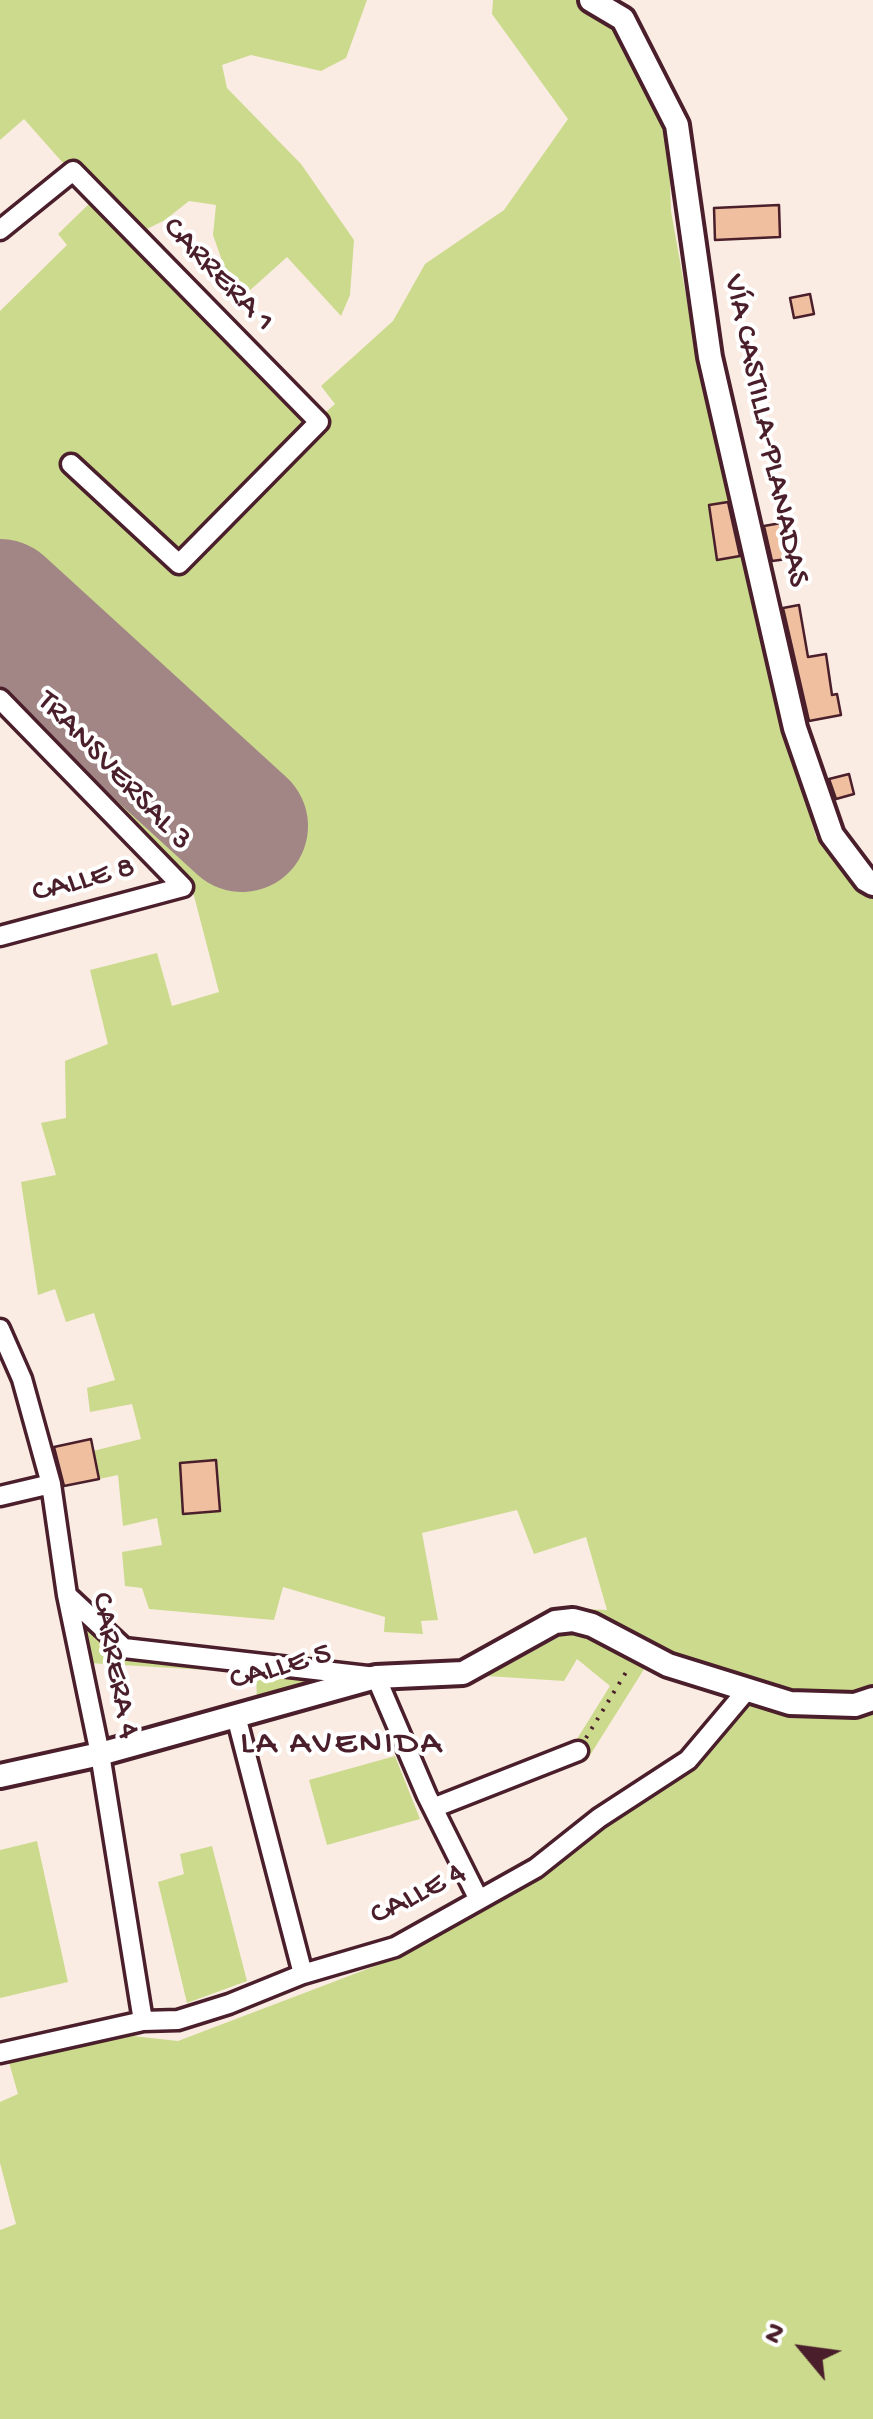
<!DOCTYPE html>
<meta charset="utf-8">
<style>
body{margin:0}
#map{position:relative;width:873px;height:2419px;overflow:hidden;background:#faece2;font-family:"Gochi Hand",sans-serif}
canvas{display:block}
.north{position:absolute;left:753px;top:2299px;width:100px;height:100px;-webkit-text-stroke:8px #fff;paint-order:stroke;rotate:299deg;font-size:28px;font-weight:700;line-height:40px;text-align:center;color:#4a1f2b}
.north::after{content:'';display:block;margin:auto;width:35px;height:45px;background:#4a1f2b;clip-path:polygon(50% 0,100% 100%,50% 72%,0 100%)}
</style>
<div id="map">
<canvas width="873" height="2419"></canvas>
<div class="north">N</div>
</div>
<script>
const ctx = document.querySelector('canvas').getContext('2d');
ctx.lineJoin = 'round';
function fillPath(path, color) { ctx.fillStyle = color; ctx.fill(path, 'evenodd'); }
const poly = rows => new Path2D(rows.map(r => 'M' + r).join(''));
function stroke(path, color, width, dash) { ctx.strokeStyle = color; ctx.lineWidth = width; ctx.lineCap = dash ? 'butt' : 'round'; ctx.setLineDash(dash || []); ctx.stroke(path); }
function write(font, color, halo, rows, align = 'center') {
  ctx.font = font + ' "Gochi Hand",sans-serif'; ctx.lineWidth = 8; ctx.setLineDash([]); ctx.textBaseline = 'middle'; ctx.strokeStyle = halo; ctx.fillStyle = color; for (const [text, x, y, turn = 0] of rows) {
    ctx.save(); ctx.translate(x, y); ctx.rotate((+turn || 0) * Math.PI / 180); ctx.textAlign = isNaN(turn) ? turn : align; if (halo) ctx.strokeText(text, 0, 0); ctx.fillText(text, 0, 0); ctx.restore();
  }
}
const green = poly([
 [0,0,367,0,346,58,321,71,251,55,222,65,227,88,301,164,354,240,350,295,341,316,287,257,247,293,225,269,213,235,216,205,189,201,165,220,145,230,63,163,24,119,0,140],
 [493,0,579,0,616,23,668,130,671,211,695,346,730,483,785,727,816,837,873,890,873,1690,853,1696,789,1694,672,1655,584,1609,607,1610,586,1537,534,1554,517,1510,422,1533,438,1620,421,1621,423,1634,384,1632,385,1617,283,1587,274,1620,149,1609,142,1588,125,1586,122,1552,162,1545,157,1518,123,1526,118,1475,99,1479,93,1451,141,1439,132,1404,90,1412,87,1388,115,1380,94,1313,66,1322,55,1289,38,1295,21,1182,56,1175,41,1123,66,1118,65,1061,108,1044,90,970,157,953,172,1006,219,992,193,892,0,688,0,311,67,245,58,234,92,201,109,223,312,422,319,418,335,404,321,386,393,321,425,264,504,210,568,119,492,14],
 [76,1611,123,1657,347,1679,257,1701,256,1673,89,1663],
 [570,1631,646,1666,587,1760,449,1815,436,1794,577,1739,610,1686,577,1659,564,1681,487,1676],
 [745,1701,854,1717,873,1710,873,2419,0,2419,0,2230,16,2224,0,2163,0,2102,18,2094,8,2059,133,2036,178,2041,391,1960,541,1873],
 [395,1756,420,1819,327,1845,309,1780],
 [37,1841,68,1982,0,1998,0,1850],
 [212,1846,247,1981,187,2003,158,1882,184,1874,180,1854]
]);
const runway = poly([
 [0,605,242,826]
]);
const building = poly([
 [779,205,780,237,715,240,714,208,779,205],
 [810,294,814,314,794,318,790,298,810,294],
 [728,502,740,556,717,560,709,505,728,502],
 [781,523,787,559,772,561,764,526,781,523],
 [799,605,808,657,826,654,832,695,837,694,841,715,809,721,783,608,799,605],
 [849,774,854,794,836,799,829,779,849,774],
 [91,1439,99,1479,64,1486,54,1447,91,1439],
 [216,1460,220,1511,183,1514,180,1463,216,1460]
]);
const path = poly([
 [586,1738,628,1669]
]);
const street = poly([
 [0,230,73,171,319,422,179,564,71,464],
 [0,699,183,887,0,936],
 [0,1329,22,1379,51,1484,67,1595,100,1754,143,2021],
 [0,1496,51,1484],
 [67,1595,124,1648,376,1677,427,1796,479,1900],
 [236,1716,303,1974],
 [433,1808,578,1751],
 [0,2053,143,2021,178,2020,229,2004,303,1974,395,1947,536,1868,599,1818,688,1760,747,1690]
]);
const secondary = poly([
 [591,0,623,19,677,125,710,357,795,728,832,835,866,880,873,884],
 [0,1776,100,1754,376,1677,463,1673,555,1622,573,1620,592,1625,668,1665,790,1703,855,1705,873,1699]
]);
const streetNames = [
 ["CARRERA 1",217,276,46],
 ["VÍA CASTILLA-PLANADAS",764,431,78],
 ["TRANSVERSAL 3",113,772,46],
 ["CALLE 8",84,882,-15],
 ["CARRERA 4",113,1666,79],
 ["CALLE 5",281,1669,-16],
 ["CALLE 4",419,1896,-27]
];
const neighbourhoodNames = [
 ["LA AVENIDA",342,1746]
];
fillPath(green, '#ccda8d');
stroke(runway, '#a28686', 132);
fillPath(building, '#efbf9f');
stroke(building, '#4a1f2b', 2.5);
stroke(street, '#4a1f2b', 25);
stroke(secondary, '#4a1f2b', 30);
stroke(path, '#4a1f2b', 4, [2.5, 8]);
stroke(street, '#fff', 18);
stroke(secondary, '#fff', 22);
write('32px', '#4a1f2b', '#fff', streetNames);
ctx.letterSpacing = '2.5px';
write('35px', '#4a1f2b', '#fff', neighbourhoodNames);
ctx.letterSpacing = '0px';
</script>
